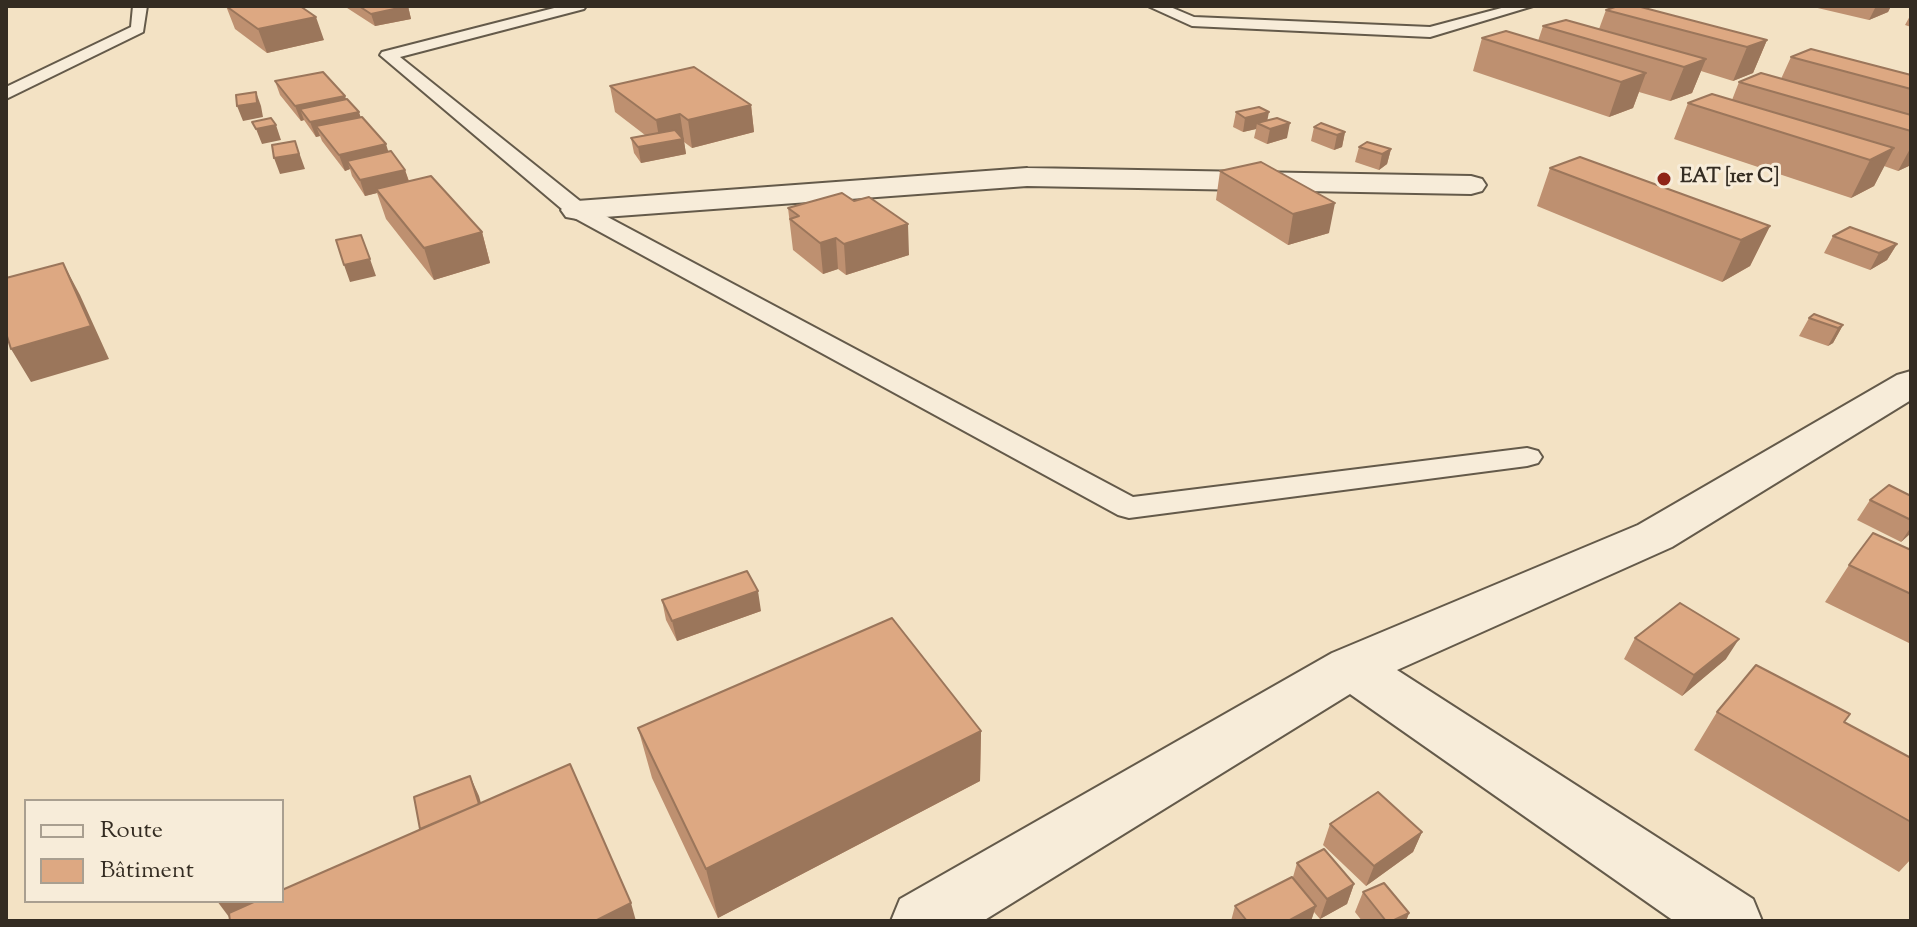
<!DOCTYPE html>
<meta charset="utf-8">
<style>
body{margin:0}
#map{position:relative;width:1917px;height:927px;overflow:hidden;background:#f3e2c4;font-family:"Sorts Mill Goudy",serif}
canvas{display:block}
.frame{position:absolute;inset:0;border:8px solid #342c22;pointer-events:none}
.legend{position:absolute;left:24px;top:799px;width:260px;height:104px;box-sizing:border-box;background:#f7ecd9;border:2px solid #a99f90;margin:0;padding:10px 14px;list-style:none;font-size:24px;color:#342c22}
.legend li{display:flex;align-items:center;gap:16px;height:40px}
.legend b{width:40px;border:2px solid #a99f90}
</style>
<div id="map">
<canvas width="1917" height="927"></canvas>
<div class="frame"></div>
<ul class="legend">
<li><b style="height:10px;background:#f7ecd9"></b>Route</li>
<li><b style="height:22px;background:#dda882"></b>Bâtiment</li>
</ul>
</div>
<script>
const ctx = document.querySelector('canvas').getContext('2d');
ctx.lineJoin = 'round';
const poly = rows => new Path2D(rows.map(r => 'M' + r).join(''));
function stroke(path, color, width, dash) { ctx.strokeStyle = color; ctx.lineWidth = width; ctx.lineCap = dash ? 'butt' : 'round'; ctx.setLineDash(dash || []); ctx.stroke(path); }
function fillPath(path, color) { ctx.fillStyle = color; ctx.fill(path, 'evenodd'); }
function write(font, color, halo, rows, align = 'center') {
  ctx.font = font + ' "Sorts Mill Goudy",serif'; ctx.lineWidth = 6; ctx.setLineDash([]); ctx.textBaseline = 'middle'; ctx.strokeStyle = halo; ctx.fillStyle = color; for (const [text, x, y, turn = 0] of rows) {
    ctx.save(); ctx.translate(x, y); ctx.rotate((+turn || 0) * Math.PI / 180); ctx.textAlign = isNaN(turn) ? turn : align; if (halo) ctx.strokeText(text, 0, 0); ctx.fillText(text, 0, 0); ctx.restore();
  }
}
const service = poly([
 [133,6,147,6,143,32,6,99,6,87,131,27,133,6],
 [562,6,586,6,584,9,400,57,585,205,1133,497,1527,448,1538,451,1542,457,1538,463,1527,466,1129,518,1118,515,569,215,380,55,382,52,562,6],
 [1148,6,1168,6,1194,17,1430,27,1509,6,1533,6,1430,37,1192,26,1148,6]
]);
const minor = poly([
 [1027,168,1471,176,1482,179,1486,185,1482,191,1471,194,1027,186,577,219,566,217,561,210,566,203,577,201,1027,168],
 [1911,371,1911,400,1672,547,1397,670,1753,899,1762,921,1674,921,1350,694,983,921,891,921,900,899,1332,653,1638,525,1897,375,1911,371]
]);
const wall = poly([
 [226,6,324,40,267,53,235,29],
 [344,6,408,6,411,19,375,26],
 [1809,6,1891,6,1888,12,1869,20],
 [1606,10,1767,40,1753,73,1733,81,1701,71,1692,93,1670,101,1639,92,1633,108,1609,117,1473,71,1482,38,1538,41,1543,26,1599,29],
 [1911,14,1911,27,1905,25],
 [1791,57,1911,75,1911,165,1898,171,1884,166,1874,186,1851,198,1674,139,1688,103,1732,100,1739,82,1781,79],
 [275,81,346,99,388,152,405,170,409,181,482,232,490,263,434,280,386,219,377,193,365,196,352,176,350,169,345,171,322,141,320,136,316,137,304,120,301,121,280,95],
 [610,86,751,105,754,132,692,148,684,142,686,154,641,163,634,153,631,138,645,135,615,112],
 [1236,112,1268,120,1287,138,1267,144,1254,138,1256,129,1243,132,1233,127],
 [1314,127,1345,132,1342,147,1334,150,1311,141],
 [1359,147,1391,149,1387,164,1379,170,1355,162],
 [1550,168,1770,226,1750,266,1722,282,1537,206],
 [1220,171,1329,233,1288,245,1216,200],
 [788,208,909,255,846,275,838,269,823,274,793,250],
 [1833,236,1897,244,1887,260,1870,270,1824,253],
 [1809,318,1843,325,1833,343,1828,346,1799,336],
 [1911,496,1911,533,1901,542,1857,520,1870,500],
 [1911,550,1911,644,1825,602,1849,565],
 [662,600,761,611,677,641,666,620],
 [1635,638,1726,659,1682,696,1624,659],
 [1717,712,1911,758,1911,859,1899,872,1694,750],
 [638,728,981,731,980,781,718,918,652,778],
 [1330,824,1422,832,1413,852,1366,886,1323,845],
 [1297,863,1354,884,1347,904,1320,919,1314,912,1311,921,1231,921,1235,906,1293,877],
 [1363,892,1409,913,1406,921,1362,921,1355,912]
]);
const shadedWall = poly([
 [408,6,411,19,375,26,371,14],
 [1876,6,1891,6,1888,12,1869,20],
 [316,17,324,40,267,53,258,29],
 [1767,40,1753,73,1733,81,1747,47],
 [1706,59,1692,93,1670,101,1684,67],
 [1646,73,1633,108,1609,117,1621,82],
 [256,92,261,106,263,117,243,121,237,106],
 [345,96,350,110,300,109,304,120,301,121,295,106],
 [751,105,754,132,692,148,688,120],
 [359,112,364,127,316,126,320,136,316,137,310,122],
 [1269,112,1266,127,1257,123,1256,129,1243,132,1245,118],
 [680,114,686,154,641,163,638,147,660,143,656,120],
 [1290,123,1287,138,1267,144,1270,129],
 [276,125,281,140,262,144,256,129],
 [1345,132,1342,147,1334,150,1337,135],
 [295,141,305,169,280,174,274,158],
 [386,144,391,160,347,161,350,169,345,171,339,155],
 [1911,147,1911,165,1898,171],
 [1894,148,1874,186,1851,198,1870,160],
 [1391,149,1387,164,1379,170,1382,154],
 [405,170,410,185,376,189,377,193,365,196,360,180],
 [1335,203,1329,233,1288,245,1293,214],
 [908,224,909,255,846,275,844,244],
 [1770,226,1750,266,1722,282,1741,240],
 [482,232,490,263,434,280,424,248],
 [836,238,838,269,823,274,820,243],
 [1897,244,1887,260,1870,270,1879,253],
 [370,259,376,276,350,282,344,265],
 [63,263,80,295,109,359,31,382,11,349],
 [1843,325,1833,343,1828,346,1838,328],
 [1911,527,1911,533,1901,542],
 [758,591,761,611,677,641,672,621],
 [1739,639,1726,659,1682,696,1694,675],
 [981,731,980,781,718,918,706,869],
 [470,776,479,796,490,835,422,838],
 [1422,832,1413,852,1366,886,1374,866],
 [1354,884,1347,904,1320,919,1327,899],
 [217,901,272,901,229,917],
 [631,903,636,921,595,921],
 [1316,906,1311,921,1288,921],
 [1409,913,1406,921,1392,921]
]);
const building = poly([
 [226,6,300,6,316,17,258,29,226,6],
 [359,6,408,6,371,14,359,6],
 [1618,6,1637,6,1767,40,1747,47,1606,10,1618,6],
 [1566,20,1706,59,1684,67,1543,26,1566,20],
 [1506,31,1646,73,1621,82,1482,38,1506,31],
 [1811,49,1911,75,1911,89,1791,57,1811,49],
 [694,67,751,105,688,120,680,114,656,120,610,86,694,67],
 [323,72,345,96,295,106,275,81,323,72],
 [1761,73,1911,115,1911,131,1739,82,1761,73],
 [256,92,257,103,237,106,236,95,256,92],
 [1712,94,1894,148,1870,160,1688,103,1712,94],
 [347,99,359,112,310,122,300,109,347,99],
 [1259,107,1269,112,1245,118,1236,112,1259,107],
 [362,117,386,144,339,155,316,126,362,117],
 [271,118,276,125,256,129,252,122,271,118],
 [1277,118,1290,123,1270,129,1257,123,1277,118],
 [1321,123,1345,132,1337,135,1314,127,1321,123],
 [675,130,683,139,638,147,631,138,675,130],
 [295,141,299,154,274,158,272,145,295,141],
 [1367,142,1391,149,1382,154,1359,147,1367,142],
 [391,151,405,170,360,180,347,161,391,151],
 [1580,157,1770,226,1741,240,1550,168,1580,157],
 [1261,162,1335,203,1293,214,1220,171,1261,162],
 [431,176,482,232,424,248,376,189,431,176],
 [842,193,854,201,869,197,908,224,844,244,836,238,820,243,790,219,799,216,788,208,842,193],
 [1850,227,1897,244,1879,253,1833,236,1850,227],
 [361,235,370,259,344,265,336,240,361,235],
 [63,263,91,326,11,349,6,333,6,278,63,263],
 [1814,314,1843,325,1838,328,1809,318,1814,314],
 [1889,485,1911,496,1911,520,1870,500,1889,485],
 [1873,533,1911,550,1911,594,1849,565,1873,533],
 [747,571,758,591,672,621,662,600,747,571],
 [1680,603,1739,639,1694,675,1635,638,1680,603],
 [892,618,981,731,706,869,638,728,892,618],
 [1756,665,1850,714,1844,722,1911,758,1911,822,1717,712,1756,665],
 [570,764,631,903,595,921,230,921,229,913,256,901,282,901,282,890,570,764],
 [470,776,479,804,420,829,414,797,470,776],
 [1378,792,1422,832,1374,866,1330,824,1378,792],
 [1324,849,1354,884,1327,899,1297,863,1324,849],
 [1292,877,1316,906,1288,921,1247,921,1235,906,1292,877],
 [1384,883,1409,913,1392,921,1386,921,1363,892,1384,883]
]);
const markers = [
 [1664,179,8,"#8f2418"]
];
const farPoinames = [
 ["EAT [1er C]",1680,179]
];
stroke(service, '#645a4a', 4);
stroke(minor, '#645a4a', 4);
fillPath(service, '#f7ecd9');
fillPath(minor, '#f7ecd9');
fillPath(wall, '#be9070');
fillPath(shadedWall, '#9b765b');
fillPath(building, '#dda882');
stroke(building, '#9b765b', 2);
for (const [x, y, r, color] of markers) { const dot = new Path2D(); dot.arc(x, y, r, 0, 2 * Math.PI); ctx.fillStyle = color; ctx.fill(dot); stroke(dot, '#f7ecd9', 3); }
write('bold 20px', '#342c22', '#f7ecd9', farPoinames, 'left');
</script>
